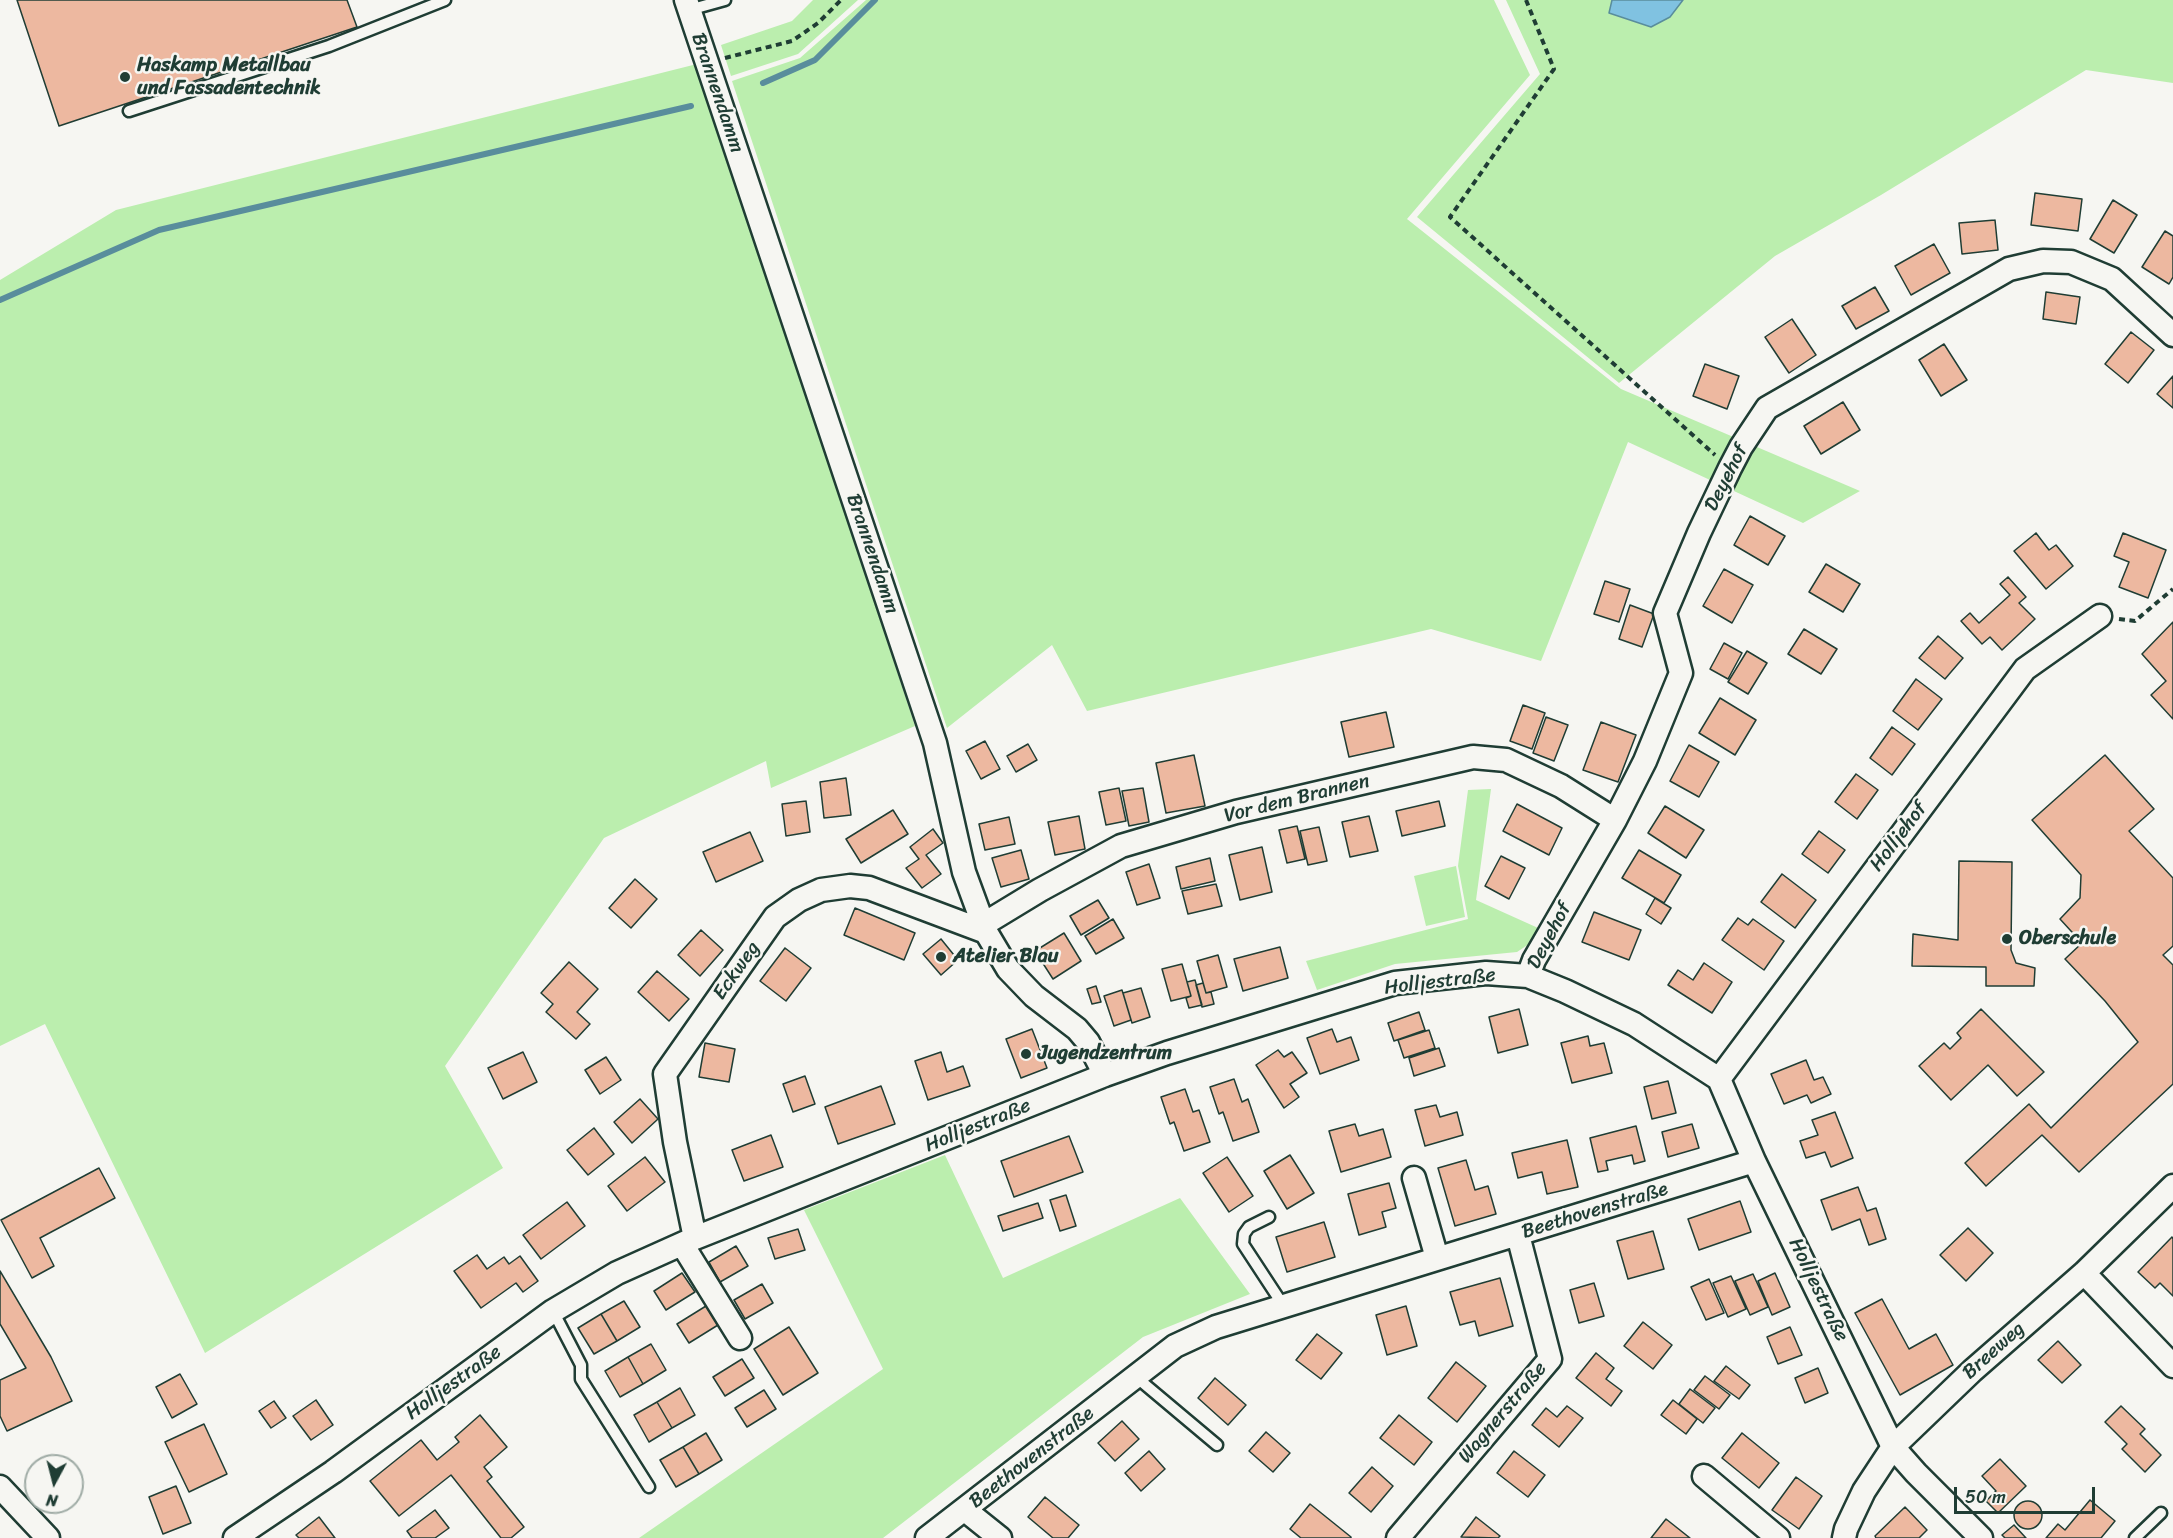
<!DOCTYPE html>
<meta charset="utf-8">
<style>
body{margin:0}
#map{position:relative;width:2173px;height:1538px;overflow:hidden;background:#f6f6f2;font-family:Sriracha,sans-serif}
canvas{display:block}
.north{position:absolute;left:24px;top:1454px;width:60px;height:60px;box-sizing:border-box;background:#f6f6f2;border:2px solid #a0aca6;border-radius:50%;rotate:187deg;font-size:16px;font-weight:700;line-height:24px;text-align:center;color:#1f3d34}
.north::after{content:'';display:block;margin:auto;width:21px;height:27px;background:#1f3d34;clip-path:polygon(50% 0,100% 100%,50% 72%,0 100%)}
.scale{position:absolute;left:1954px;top:1487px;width:141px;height:27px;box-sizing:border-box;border:3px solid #1f3d34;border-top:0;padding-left:8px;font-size:18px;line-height:21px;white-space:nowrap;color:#1f3d34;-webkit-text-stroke:4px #f6f6f2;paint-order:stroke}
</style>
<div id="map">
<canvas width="2173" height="1538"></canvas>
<div class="north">N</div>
<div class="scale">50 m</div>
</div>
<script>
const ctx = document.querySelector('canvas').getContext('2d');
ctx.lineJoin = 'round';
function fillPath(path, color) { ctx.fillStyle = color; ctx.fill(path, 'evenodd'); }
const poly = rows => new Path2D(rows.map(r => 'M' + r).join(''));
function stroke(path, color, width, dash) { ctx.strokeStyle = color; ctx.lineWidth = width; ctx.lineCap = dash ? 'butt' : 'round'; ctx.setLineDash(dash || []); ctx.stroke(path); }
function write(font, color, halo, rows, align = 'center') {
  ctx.font = font + ' Sriracha,sans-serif'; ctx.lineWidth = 5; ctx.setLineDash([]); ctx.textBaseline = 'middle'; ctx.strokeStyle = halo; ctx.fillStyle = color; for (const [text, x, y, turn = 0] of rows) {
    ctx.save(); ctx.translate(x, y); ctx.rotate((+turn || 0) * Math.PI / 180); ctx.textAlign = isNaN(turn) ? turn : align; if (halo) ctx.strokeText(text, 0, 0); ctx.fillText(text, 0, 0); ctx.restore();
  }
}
const green = poly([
 [813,0,858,0,798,54,731,76,721,45,792,21],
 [866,0,1494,0,1530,75,1407,219,1621,389,1860,491,1803,523,1628,442,1541,661,1431,629,1087,711,1052,645,947,728,732,81,800,58],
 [1506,0,2173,0,2173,83,2086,70,1881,195,1775,256,1619,383,1417,217,1540,74],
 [697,64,915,726,771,788,766,761,604,838,445,1066,503,1168,205,1353,45,1024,0,1046,0,280,116,210],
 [1491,789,1476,900,1547,932,1517,952,1395,964,1317,990,1306,961,1468,919,1458,866,1468,790],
 [1456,866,1465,917,1426,926,1414,876],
 [945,1155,1003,1278,1180,1198,1250,1294,1143,1337,883,1538,639,1538,883,1369,804,1210]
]);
const water = poly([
 [1612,0,1683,0,1670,17,1651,27,1609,13,1612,0]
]);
const stream = poly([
 [763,83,815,60,875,0],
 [0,300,159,230,691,106]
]);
const building = poly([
 [17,0,347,0,357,27,59,126,17,0],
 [2035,193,2082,199,2078,231,2031,225,2035,193],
 [2113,200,2137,215,2114,253,2090,239,2113,200],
 [1995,220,1998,250,1962,254,1959,223,1995,220],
 [2165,231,2173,236,2173,277,2169,284,2142,267,2165,231],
 [1934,244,1950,273,1911,295,1895,266,1934,244],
 [1875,287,1889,311,1856,329,1842,306,1875,287],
 [2046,292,2080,297,2076,324,2043,319,2046,292],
 [1792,319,1816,355,1789,373,1765,337,1792,319],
 [2131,332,2154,350,2128,383,2105,364,2131,332],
 [1944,344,1967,380,1941,396,1919,360,1944,344],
 [1705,364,1739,376,1727,409,1693,396,1705,364],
 [2173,376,2173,408,2157,394,2173,376],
 [1843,402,1860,430,1821,454,1804,426,1843,402],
 [1750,516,1785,536,1768,565,1734,545,1750,516],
 [2036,533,2049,550,2056,545,2073,566,2046,589,2014,551,2036,533],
 [2123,533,2166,550,2148,598,2119,587,2129,562,2114,556,2123,533],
 [1826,564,1860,584,1843,612,1809,592,1826,564],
 [1724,569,1753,585,1732,623,1703,606,1724,569],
 [2008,577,2026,597,2019,603,2035,619,2002,650,1990,637,1982,644,1961,621,1970,613,1979,623,2010,595,2000,584,2008,577],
 [1605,581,1630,589,1619,622,1594,614,1605,581],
 [1630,605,1654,614,1642,647,1619,639,1630,605],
 [2173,622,2173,719,2151,695,2166,681,2142,654,2173,622],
 [1804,629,1837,649,1821,674,1788,654,1804,629],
 [1938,636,1963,658,1945,679,1919,658,1938,636],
 [1724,643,1742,653,1728,679,1710,669,1724,643],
 [1747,651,1767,663,1748,694,1728,682,1747,651],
 [1916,679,1942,699,1918,730,1893,711,1916,679],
 [1720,698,1756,720,1735,755,1699,733,1720,698],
 [1523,705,1545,713,1532,749,1510,741,1523,705],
 [1386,712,1394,747,1349,757,1341,722,1386,712],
 [1546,717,1568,725,1554,761,1533,753,1546,717],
 [1601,722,1636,735,1618,782,1583,770,1601,722],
 [1892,727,1915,744,1892,775,1870,758,1892,727],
 [985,741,1000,769,981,779,966,751,985,741],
 [1028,744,1037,760,1016,772,1007,756,1028,744],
 [1689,745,1719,762,1699,797,1670,781,1689,745],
 [1194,755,1205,806,1166,813,1156,763,1194,755],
 [2105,755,2154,809,2129,831,2173,878,2173,946,2163,955,2173,965,2173,1084,2079,1172,2042,1135,1986,1186,1965,1163,2029,1104,2051,1128,2138,1042,2105,1001,2065,959,2082,943,2060,919,2080,898,2081,875,2032,820,2105,755],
 [1856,774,1878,790,1857,819,1835,802,1856,774],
 [846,778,851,815,824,818,820,782,846,778],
 [1119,788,1126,821,1106,825,1099,792,1119,788],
 [1143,788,1149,822,1129,826,1122,791,1143,788],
 [806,801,810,832,786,836,782,804,806,801],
 [1439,801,1445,826,1402,836,1396,811,1439,801],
 [1517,804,1562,828,1549,855,1503,831,1517,804],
 [1665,806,1704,830,1686,858,1648,833,1665,806],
 [893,810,908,834,861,863,846,839,893,810],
 [1079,816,1085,849,1055,855,1048,822,1079,816],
 [1369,816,1378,851,1350,857,1342,822,1369,816],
 [1009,817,1015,844,985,850,979,824,1009,817],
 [1297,826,1305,859,1287,863,1279,830,1297,826],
 [1319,827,1327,861,1308,865,1300,831,1319,827],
 [933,829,943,843,926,855,941,874,922,888,906,868,919,859,910,847,933,829],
 [1819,831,1845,850,1828,873,1802,854,1819,831],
 [750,832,763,861,716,882,703,852,750,832],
 [1262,847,1272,892,1240,900,1229,855,1262,847],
 [1021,850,1029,879,1001,887,992,858,1021,850],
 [1639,850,1681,875,1664,903,1622,878,1639,850],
 [1501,856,1525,868,1509,899,1485,886,1501,856],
 [1210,858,1215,881,1181,889,1176,867,1210,858],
 [1959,861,2012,862,2011,950,2016,963,2035,968,2034,986,1986,986,1986,967,1912,966,1913,934,1958,940,1959,861],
 [1149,864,1160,898,1137,905,1126,872,1149,864],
 [1782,874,1816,900,1795,928,1761,902,1782,874],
 [635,879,657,899,631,928,609,908,635,879],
 [1216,884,1222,906,1188,914,1182,891,1216,884],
 [1655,898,1671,908,1661,924,1646,914,1655,898],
 [1098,900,1109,918,1081,935,1070,916,1098,900],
 [855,908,915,933,904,960,844,935,855,908],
 [1594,912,1641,930,1629,960,1582,942,1594,912],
 [1738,918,1748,925,1753,919,1784,941,1764,970,1722,940,1738,918],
 [1113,919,1124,938,1096,954,1085,936,1113,919],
 [701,930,723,950,700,976,678,955,701,930],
 [1064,933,1081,961,1053,979,1035,951,1064,933],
 [941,939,958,960,941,975,923,954,941,939],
 [1280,947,1288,978,1243,991,1234,959,1280,947],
 [785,948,811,968,786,1001,760,981,785,948],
 [1218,955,1227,987,1206,993,1197,961,1218,955],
 [569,962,598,989,577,1012,590,1024,576,1039,546,1012,553,1004,541,993,569,962],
 [1704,963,1732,982,1712,1013,1668,985,1678,970,1693,980,1704,963],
 [1182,964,1191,996,1171,1001,1162,969,1182,964],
 [657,971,689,999,669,1021,638,992,657,971],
 [1195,980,1202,1005,1189,1008,1186,998,1191,996,1187,982,1195,980],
 [1203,983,1206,993,1211,992,1214,1004,1202,1007,1196,985,1203,983],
 [1096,986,1101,1002,1092,1004,1087,989,1096,986],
 [1141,988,1150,1017,1132,1023,1123,993,1141,988],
 [1122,990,1131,1020,1114,1026,1104,996,1122,990],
 [1519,1009,1528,1045,1498,1053,1489,1017,1519,1009],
 [1981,1009,2044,1072,2017,1096,1988,1065,1951,1100,1919,1066,1944,1043,1950,1049,1961,1038,1957,1033,1981,1009],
 [1419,1012,1425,1030,1394,1041,1388,1023,1419,1012],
 [1032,1029,1047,1068,1021,1078,1006,1039,1032,1029],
 [1332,1029,1337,1042,1351,1037,1359,1060,1320,1074,1307,1038,1332,1029],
 [1429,1030,1435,1048,1404,1058,1398,1040,1429,1030],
 [1588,1036,1590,1046,1604,1043,1612,1073,1572,1083,1561,1043,1588,1036],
 [705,1043,735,1049,729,1082,699,1077,705,1043],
 [1439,1048,1445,1066,1414,1076,1409,1058,1439,1048],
 [1278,1050,1284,1057,1292,1052,1307,1073,1290,1084,1299,1097,1284,1108,1256,1065,1278,1050],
 [523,1052,537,1082,503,1099,488,1068,523,1052],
 [941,1052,947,1072,963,1066,970,1086,928,1100,915,1061,941,1052],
 [606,1057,621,1080,600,1094,585,1070,606,1057],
 [1806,1060,1814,1080,1823,1077,1831,1094,1811,1103,1807,1095,1784,1104,1771,1074,1806,1060],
 [805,1076,815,1104,793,1112,783,1084,805,1076],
 [1234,1079,1242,1102,1248,1099,1259,1132,1233,1141,1223,1112,1219,1114,1210,1087,1234,1079],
 [1668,1081,1676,1113,1652,1119,1644,1087,1668,1081],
 [881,1086,895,1124,838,1144,825,1107,881,1086],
 [1185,1089,1193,1112,1199,1110,1210,1142,1184,1151,1174,1122,1170,1124,1161,1097,1185,1089],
 [640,1099,658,1119,632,1143,614,1122,640,1099],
 [1436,1105,1440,1117,1457,1112,1463,1135,1425,1146,1415,1110,1436,1105],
 [1835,1112,1853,1158,1831,1167,1825,1152,1806,1158,1800,1141,1818,1135,1812,1120,1835,1112],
 [1355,1124,1359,1136,1383,1129,1391,1157,1341,1172,1329,1131,1355,1124],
 [1692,1124,1699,1148,1668,1157,1662,1132,1692,1124],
 [1636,1126,1645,1161,1634,1164,1632,1155,1606,1161,1608,1170,1598,1172,1590,1138,1636,1126],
 [594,1128,614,1154,588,1175,567,1150,594,1128],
 [771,1135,783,1167,744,1181,732,1150,771,1135],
 [1069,1136,1083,1172,1014,1197,1001,1161,1069,1136],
 [1567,1140,1578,1187,1547,1194,1542,1172,1518,1178,1512,1153,1567,1140],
 [1290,1155,1314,1193,1287,1209,1264,1171,1290,1155],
 [645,1157,665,1182,627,1211,608,1186,645,1157],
 [1227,1157,1253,1196,1229,1212,1203,1173,1227,1157],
 [1466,1160,1475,1190,1488,1186,1496,1214,1455,1226,1438,1168,1466,1160],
 [99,1168,115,1198,40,1238,54,1266,32,1278,1,1220,99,1168],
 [1389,1183,1396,1208,1382,1212,1386,1227,1359,1235,1348,1194,1389,1183],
 [1858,1187,1867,1211,1876,1208,1886,1239,1869,1245,1860,1219,1832,1230,1821,1200,1858,1187],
 [1066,1195,1076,1226,1060,1231,1050,1200,1066,1195],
 [1740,1201,1751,1232,1699,1250,1688,1219,1740,1201],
 [567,1202,585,1226,541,1259,523,1235,567,1202],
 [1038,1203,1043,1218,1003,1231,998,1216,1038,1203],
 [1324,1222,1335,1257,1287,1272,1276,1237,1324,1222],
 [1968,1228,1993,1253,1966,1281,1940,1255,1968,1228],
 [798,1229,805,1250,775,1259,768,1238,798,1229],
 [1653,1231,1664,1269,1628,1279,1617,1241,1653,1231],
 [2172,1237,2173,1239,2173,1296,2160,1283,2155,1288,2138,1272,2172,1237],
 [736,1246,748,1266,720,1282,709,1262,736,1246],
 [477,1255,487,1269,504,1257,509,1264,520,1256,538,1281,523,1292,516,1283,481,1308,454,1271,477,1255],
 [0,1271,51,1357,72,1401,7,1431,0,1416,0,1380,26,1368,0,1324,0,1271],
 [682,1273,695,1292,666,1310,654,1291,682,1273],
 [1775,1273,1790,1307,1772,1315,1758,1281,1775,1273],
 [1753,1274,1768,1307,1750,1315,1735,1281,1753,1274],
 [1731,1276,1746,1309,1728,1317,1713,1283,1731,1276],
 [1500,1278,1513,1326,1479,1336,1475,1321,1460,1325,1450,1292,1500,1278],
 [1709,1279,1724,1313,1706,1320,1691,1287,1709,1279],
 [1594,1283,1604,1316,1579,1323,1570,1290,1594,1283],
 [762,1284,773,1303,745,1319,734,1300,762,1284],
 [1882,1299,1909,1349,1936,1334,1953,1365,1900,1395,1855,1313,1882,1299],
 [624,1301,640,1327,617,1341,601,1314,624,1301],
 [706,1306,718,1325,689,1343,677,1324,706,1306],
 [1406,1306,1417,1346,1387,1355,1376,1315,1406,1306],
 [601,1314,617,1341,594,1354,578,1328,601,1314],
 [1643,1322,1672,1345,1653,1369,1624,1346,1643,1322],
 [789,1327,818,1373,783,1395,754,1349,789,1327],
 [1790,1327,1802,1355,1778,1364,1767,1337,1790,1327],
 [1317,1334,1342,1353,1321,1379,1296,1360,1317,1334],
 [2058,1341,2081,1365,2062,1383,2038,1360,2058,1341],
 [651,1344,666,1370,643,1384,628,1357,651,1344],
 [1596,1353,1614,1368,1606,1379,1622,1391,1611,1406,1576,1378,1596,1353],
 [628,1357,643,1384,620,1397,605,1371,628,1357],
 [742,1359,754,1378,725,1396,713,1377,742,1359],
 [1456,1362,1486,1386,1457,1422,1428,1398,1456,1362],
 [1726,1366,1750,1385,1739,1399,1714,1381,1726,1366],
 [1818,1368,1828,1393,1805,1403,1795,1378,1818,1368],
 [180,1374,197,1404,172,1418,156,1387,180,1374],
 [1705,1376,1730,1395,1719,1409,1694,1390,1705,1376],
 [1215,1378,1246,1405,1228,1425,1198,1398,1215,1378],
 [680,1388,695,1415,672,1428,657,1402,680,1388],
 [1690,1389,1715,1408,1703,1423,1679,1404,1690,1389],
 [764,1390,776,1409,747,1427,735,1408,764,1390],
 [316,1400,333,1425,311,1440,293,1416,316,1400],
 [1673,1400,1697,1419,1686,1434,1661,1415,1673,1400],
 [274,1401,286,1418,271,1428,259,1411,274,1401],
 [657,1402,672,1428,649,1442,634,1415,657,1402],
 [1567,1406,1583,1418,1559,1447,1532,1425,1546,1408,1557,1417,1567,1406],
 [2121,1406,2145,1429,2140,1434,2161,1455,2145,1472,2122,1449,2127,1444,2105,1422,2121,1406],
 [480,1415,507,1447,484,1467,492,1477,487,1481,524,1527,511,1538,501,1538,451,1475,399,1516,370,1481,421,1440,437,1460,459,1442,455,1437,480,1415],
 [1399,1415,1432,1442,1414,1465,1380,1438,1399,1415],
 [1122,1421,1139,1439,1115,1461,1098,1443,1122,1421],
 [204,1424,227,1474,189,1492,165,1442,204,1424],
 [1266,1432,1290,1453,1273,1472,1249,1451,1266,1432],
 [706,1433,722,1460,699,1474,683,1447,706,1433],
 [1742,1433,1779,1463,1759,1488,1722,1458,1742,1433],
 [683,1447,699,1474,676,1487,660,1460,683,1447],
 [1149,1451,1165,1469,1141,1491,1125,1473,1149,1451],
 [1514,1451,1545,1475,1528,1497,1497,1473,1514,1451],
 [2000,1459,2026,1486,1998,1513,1986,1501,1996,1491,1982,1476,2000,1459],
 [1372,1467,1393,1486,1371,1512,1349,1493,1372,1467],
 [1796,1477,1822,1496,1799,1529,1772,1510,1796,1477],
 [176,1486,191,1523,163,1534,149,1497,176,1486],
 [1045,1497,1079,1525,1068,1538,1053,1538,1028,1517,1045,1497],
 [2090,1500,2115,1521,2101,1538,2046,1538,2058,1524,2065,1530,2090,1500],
 '2014 1515a14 14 0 1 1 28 0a14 14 0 1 1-28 0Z',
 [1310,1504,1351,1537,1351,1538,1301,1538,1290,1529,1310,1504],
 [1905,1507,1927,1530,1919,1538,1876,1538,1875,1536,1905,1507],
 [435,1510,449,1528,435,1538,412,1538,407,1531,435,1510],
 [319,1517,335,1538,299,1538,296,1535,319,1517],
 [1476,1517,1500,1536,1498,1538,1461,1537,1476,1517],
 [1666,1519,1690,1538,1651,1538,1666,1519],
 [2014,1525,2026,1538,2005,1538,2002,1535,2014,1525]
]);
const path = poly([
 [1526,0,1554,69,1450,217,1715,455],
 [725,58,792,41,818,23,841,0],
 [2119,619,2135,621,2173,589]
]);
const lane = poly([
 [689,10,725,0],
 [129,111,329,46,445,0],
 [1269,1217,1249,1227,1244,1234,1243,1244,1283,1305],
 [553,1311,581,1365,581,1379,649,1487],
 [1136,1377,1217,1445],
 [2135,1538,2161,1513]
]);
const street = poly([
 [686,0,935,743,964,872,986,932,1008,969,1034,996,1077,1029,1088,1042,1105,1075],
 [984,924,1040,890,1121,846,1236,812,1473,757,1506,760,1561,786,1615,820],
 [1528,976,1534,960,1615,820,1645,761,1681,673,1665,613,1699,533,1730,468,1741,447,1767,408,2009,269,2043,261,2071,262,2112,279,2173,335],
 [1719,1079,2025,669,2100,616],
 [1414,1178,1437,1258],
 [695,1238,675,1142,665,1074,775,917,799,900,821,890,850,886,869,888,986,932],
 [682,1244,740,1338],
 [2084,1273,2173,1366],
 [1704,1476,1778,1538],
 [0,1487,48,1538],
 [965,1510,1000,1538],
 [235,1538,333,1472,553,1311,617,1273,695,1238,1105,1075,1167,1053,1395,983,1486,973,1528,976,1565,991,1634,1024,1719,1079,1754,1161,1893,1447,1916,1473,1981,1538],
 [927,1538,1175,1346,1216,1327,1754,1161],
 [1398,1538,1550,1359,1518,1235],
 [1844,1538,1846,1529,1864,1491,1893,1447,1972,1371,2084,1273,2173,1186]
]);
const markers = [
 [125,77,6,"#1f3d34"],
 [2007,939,6,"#1f3d34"],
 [941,957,6,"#1f3d34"],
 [1026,1054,6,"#1f3d34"]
];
const poiNames = [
 ["Haskamp Metallbau",137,66],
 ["und Fassadentechnik",137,89],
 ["Oberschule",2019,939],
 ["Atelier Blau",953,957],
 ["Jugendzentrum",1038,1054]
];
const streetNames = [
 ["Brannendamm",717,93,71],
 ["Deyehof",1727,478,-63],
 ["Brannendamm",872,554,71],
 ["Vor dem Brannen",1297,799,-14],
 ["Holljehof",1899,837,-53],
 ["Deyehof",1550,936,-62],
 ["Eckweg",737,971,-55],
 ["Holljestraße",1440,982,-7],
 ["Holljestraße",978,1126,-22],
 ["Beethovenstraße",1595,1211,-17],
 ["Holljestraße",1818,1290,64],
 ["Breeweg",1994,1351,-42],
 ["Holljestraße",454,1383,-36],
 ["Wagnerstraße",1503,1413,-50],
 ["Beethovenstraße",1032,1458,-38]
];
fillPath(green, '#bbeeae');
fillPath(water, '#80c2e1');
stroke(water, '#598d9c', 1.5);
stroke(stream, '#598d9c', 6);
fillPath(building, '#edb8a0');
stroke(building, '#1f3d34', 1.5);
stroke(lane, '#1f3d34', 15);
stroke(street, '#1f3d34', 27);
stroke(path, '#1f3d34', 4, [6, 4.5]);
stroke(lane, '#f6f6f2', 10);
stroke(street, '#f6f6f2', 22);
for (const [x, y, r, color] of markers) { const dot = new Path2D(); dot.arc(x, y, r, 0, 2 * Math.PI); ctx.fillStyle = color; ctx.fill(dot); stroke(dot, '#f6f6f2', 2); }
write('bold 20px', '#1f3d34', '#f6f6f2', poiNames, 'left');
write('20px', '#1f3d34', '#f6f6f2', streetNames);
</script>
